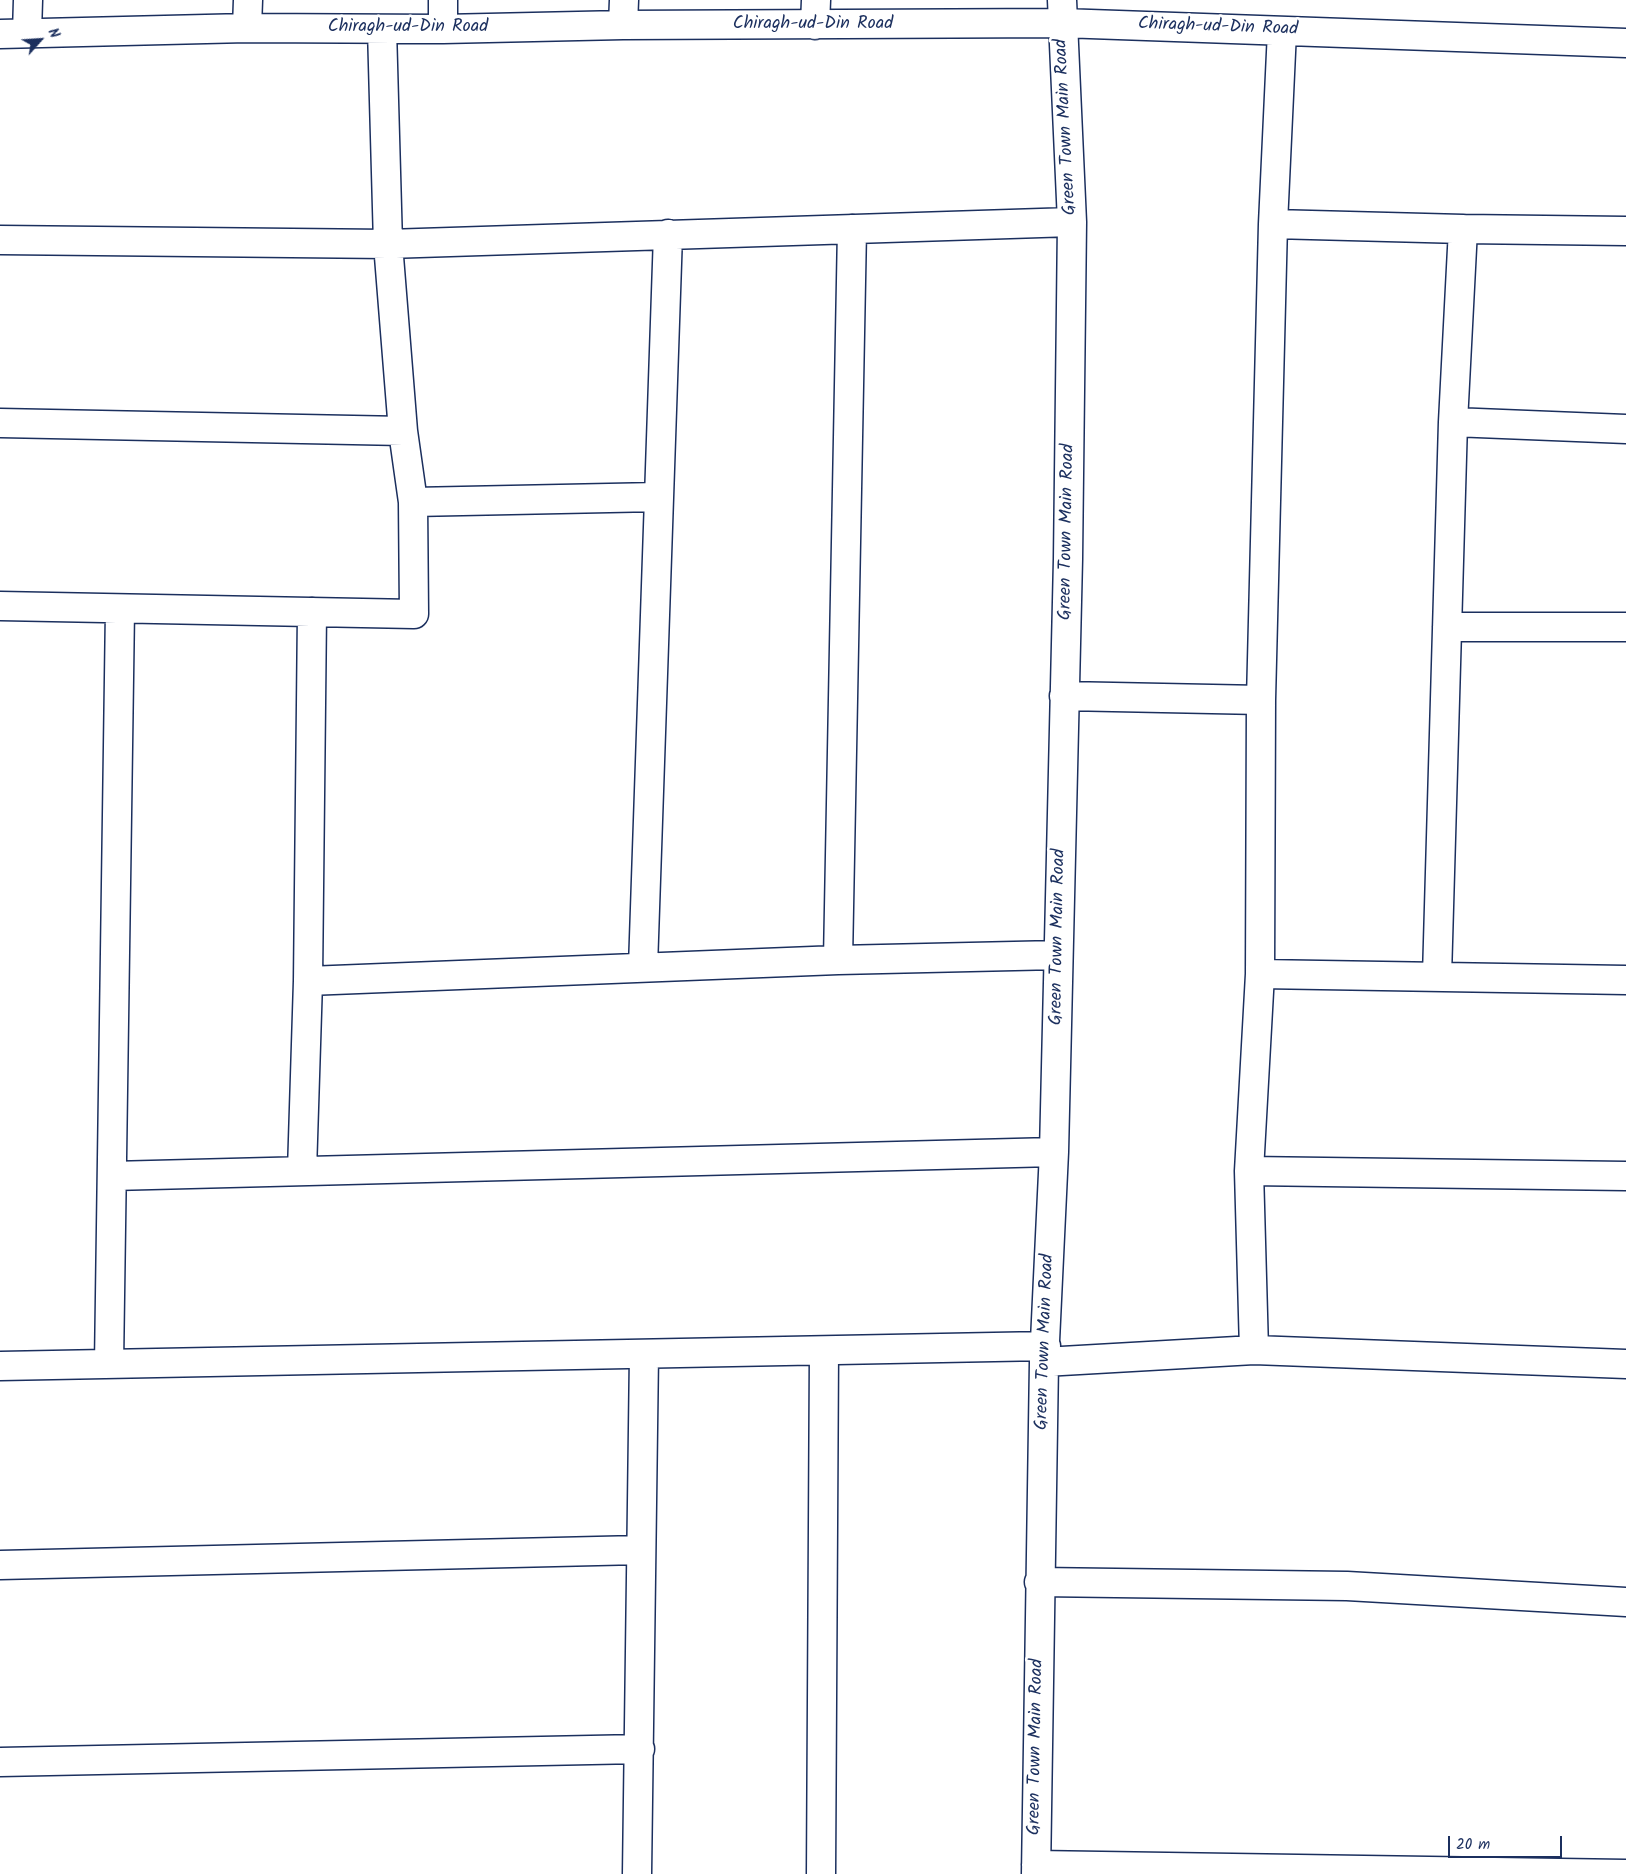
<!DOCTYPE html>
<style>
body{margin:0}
#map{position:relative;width:1626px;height:1874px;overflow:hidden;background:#fff;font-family:Kalam,sans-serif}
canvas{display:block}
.north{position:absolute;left:15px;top:15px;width:50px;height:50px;-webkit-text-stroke:4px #fff;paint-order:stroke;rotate:64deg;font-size:14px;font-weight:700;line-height:20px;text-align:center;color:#1b2f5e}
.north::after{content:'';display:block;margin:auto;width:18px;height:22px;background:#1b2f5e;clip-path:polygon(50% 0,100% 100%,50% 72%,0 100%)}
.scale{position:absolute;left:1448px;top:1836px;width:114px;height:22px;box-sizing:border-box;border:2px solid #1b2f5e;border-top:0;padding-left:6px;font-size:15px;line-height:18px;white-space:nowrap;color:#1b2f5e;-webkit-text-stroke:4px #fff;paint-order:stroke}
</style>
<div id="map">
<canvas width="1626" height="1874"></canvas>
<div class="north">N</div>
<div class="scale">20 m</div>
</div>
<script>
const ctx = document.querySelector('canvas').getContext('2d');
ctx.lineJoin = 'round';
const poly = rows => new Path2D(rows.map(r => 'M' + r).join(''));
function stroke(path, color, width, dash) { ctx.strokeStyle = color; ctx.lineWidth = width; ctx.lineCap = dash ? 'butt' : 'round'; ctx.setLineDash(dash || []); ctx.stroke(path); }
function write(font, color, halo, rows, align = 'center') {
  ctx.font = font + ' Kalam,sans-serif'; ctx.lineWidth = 5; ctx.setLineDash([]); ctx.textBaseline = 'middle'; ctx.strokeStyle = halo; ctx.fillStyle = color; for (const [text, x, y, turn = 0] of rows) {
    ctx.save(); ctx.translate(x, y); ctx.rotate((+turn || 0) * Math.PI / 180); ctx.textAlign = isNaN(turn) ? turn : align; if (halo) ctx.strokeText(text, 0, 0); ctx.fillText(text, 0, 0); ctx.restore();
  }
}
const minor = poly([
 [623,25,624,0],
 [815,25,816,0],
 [247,28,248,0],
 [382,29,388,244,403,431,413,502,658,497],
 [443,29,443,0],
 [27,33,28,0],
 [0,34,247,28,443,29,623,25,1062,23,1626,43],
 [1273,224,1463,229],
 [0,240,388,244,1072,222],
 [1453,422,1626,429],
 [0,423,403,431],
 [0,606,414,614,413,502],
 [1447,627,1626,627],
 [1064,696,1261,700],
 [838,960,852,229],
 [643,967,668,234],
 [1260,974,1626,980],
 [1437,976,1453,422,1463,229,1626,231],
 [308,981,838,960,1058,955],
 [302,1171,308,981,312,612],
 [1249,1171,1626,1176],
 [112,1176,1054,1152],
 [1254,1350,1249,1171,1260,974,1261,700,1273,224,1282,31],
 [1044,1362,1254,1350,1626,1364],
 [109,1364,120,609],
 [0,1366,1046,1346],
 [0,1565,640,1550],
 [1039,1582,1347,1586,1626,1602],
 [0,1762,640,1749],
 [1036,1865,1626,1874],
 [637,1874,644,1354],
 [821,1874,824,1351],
 [1036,1874,1044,1362,1054,1152,1068,559,1072,222,1062,0]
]);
const streetNames = [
 ["Chiragh-ud-Din Road",813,25],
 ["Chiragh-ud-Din Road",408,28],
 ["Chiragh-ud-Din Road",1218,28,2],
 ["Green Town Main Road",1067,127,-93],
 ["Green Town Main Road",1068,532,-89],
 ["Green Town Main Road",1059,937,-89],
 ["Green Town Main Road",1046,1342,-88],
 ["Green Town Main Road",1037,1747,-89]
];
stroke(minor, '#1b2f5e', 31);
stroke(minor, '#fff', 28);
write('18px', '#1b2f5e', '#fff', streetNames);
</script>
